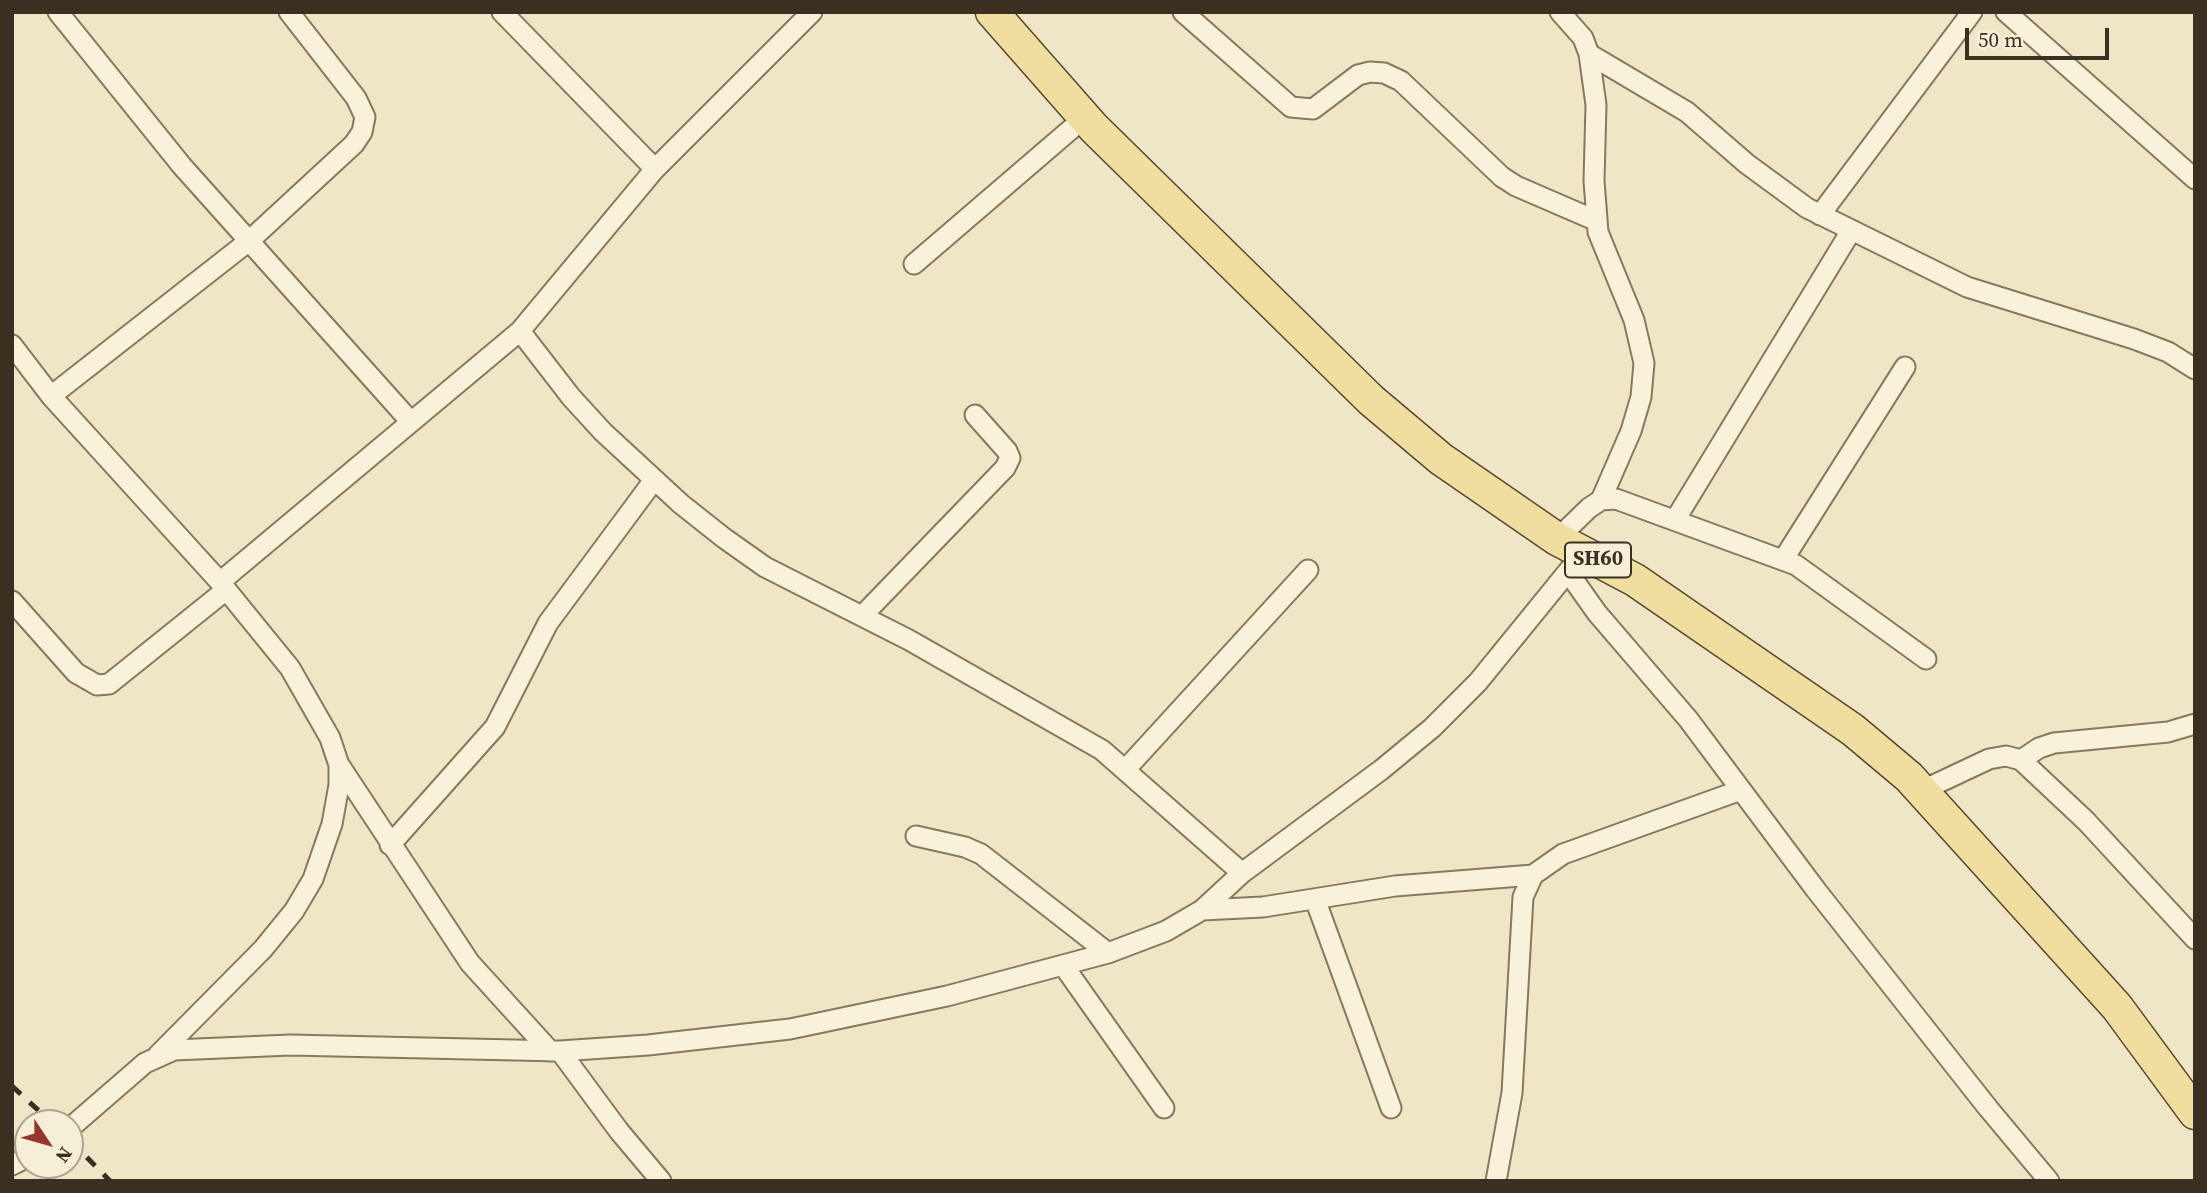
<!DOCTYPE html>
<style>
body{margin:0}
#map{position:relative;width:2207px;height:1193px;overflow:hidden;background:#eee6c6;font-family:"Source Serif 4",serif}
canvas{display:block}
.frame{position:absolute;inset:0;border:14px solid #3a2f20;pointer-events:none}
.north{position:absolute;left:14px;top:1109px;width:70px;height:70px;box-sizing:border-box;background:#f5efd6;border:2px solid #aaa28d;border-radius:50%;rotate:126deg;font-size:19px;font-weight:700;line-height:28px;text-align:center;color:#3a2f20}
.north::after{content:'';display:block;margin:auto;width:24px;height:32px;background:#97362d;clip-path:polygon(50% 0,100% 100%,50% 72%,0 100%)}
.scale{position:absolute;left:1965px;top:28px;width:144px;height:32px;box-sizing:border-box;border:4px solid #3a2f20;border-top:0;padding-left:9px;font-size:21px;line-height:24px;white-space:nowrap;color:#3a2f20;-webkit-text-stroke:5px #f5efd6;paint-order:stroke}
</style>
<div id="map">
<canvas width="2207" height="1193"></canvas>
<div class="frame"></div>
<div class="north">N</div>
<div class="scale">50 m</div>
</div>
<script>
const ctx = document.querySelector('canvas').getContext('2d');
ctx.lineJoin = 'round';
const poly = rows => new Path2D(rows.map(r => 'M' + r).join(''));
function stroke(path, color, width, dash) { ctx.strokeStyle = color; ctx.lineWidth = width; ctx.lineCap = dash ? 'butt' : 'round'; ctx.setLineDash(dash || []); ctx.stroke(path); }
function write(font, color, halo, rows, align = 'center') {
  ctx.font = font + ' "Source Serif 4",serif'; ctx.lineWidth = 5; ctx.setLineDash([]); ctx.textBaseline = 'middle'; ctx.strokeStyle = halo; ctx.fillStyle = color; for (const [text, x, y, turn = 0] of rows) {
    ctx.save(); ctx.translate(x, y); ctx.rotate((+turn || 0) * Math.PI / 180); ctx.textAlign = isNaN(turn) ? turn : align; if (halo) ctx.strokeText(text, 0, 0); ctx.fillText(text, 0, 0); ctx.restore();
  }
}
const street = poly([
 [58,12,182,166,411,422],
 [502,12,655,169],
 [1183,12,1291,107,1313,109,1358,75,1370,72,1384,73,1401,81,1502,177,1516,186,1597,221],
 [1560,12,1583,38,1589,54,1596,105,1594,181,1598,232,1634,320,1644,363,1641,397,1631,431,1601,500],
 [2006,12,2195,179],
 [1589,54,1687,112,1747,164,1807,208,1967,287,2134,339,2168,352,2195,369],
 [1820,215,1972,12],
 [914,264,1084,118],
 [520,331,571,397,603,432,681,504,724,538,765,567,909,640,1102,750,1242,873],
 [12,345,51,396,220,582,520,331,655,169,812,12],
 [51,396,249,241,354,144,362,132,365,117,356,98,289,12],
 [1675,520,1851,231],
 [1557,539,1589,508,1601,500,1616,499,1796,565,1926,659],
 [1783,560,1905,367],
 [1568,572,1597,613,1688,719,1816,890,1988,1108,2049,1181],
 [12,601,76,673,97,685,109,684,226,590],
 [862,616,1005,468,1010,458,1007,451,975,415],
 [2021,760,2039,748,2054,743,2168,732,2195,724],
 [340,766,470,963,550,1051],
 [1125,770,1308,570],
 [1921,791,1989,759,2006,756,2021,760,2086,821,2195,939],
 [916,836,965,847,981,854,1108,953],
 [390,845,495,727,548,623,654,480],
 [1315,899,1391,1108],
 [1202,910,1263,907,1395,886,1533,875],
 [1063,965,1164,1108],
 [560,1051,619,1131,661,1181],
 [158,1055,263,949,294,911,313,879,332,824,339,785,339,765,330,738,290,668,220,582],
 [70,1128,145,1063,174,1050,290,1045,560,1051,648,1045,790,1029,947,996,1108,953,1166,931,1202,910,1242,873,1381,770,1432,728,1478,682,1583,553],
 [12,1165,28,1157],
 [1496,1181,1512,1093,1523,897,1533,875,1563,854,1741,790]
]);
const primary = poly([
 [992,12,1094,128,1371,400,1441,459,1557,539,1635,580,1853,730,1909,777,2117,1007,2195,1113]
]);
const rail = poly([
 [12,1086,52,1123],
 [70,1140,110,1181]
]);
const shields = [
 [1598,560,66]
];
const shieldNames = [
 ["SH60",1598,560]
];
stroke(street, '#89785c', 23);
stroke(primary, '#574630', 35);
stroke(street, '#f8f2da', 19);
stroke(primary, '#f0dea0', 32);
stroke(rail, '#3a2f20', 5, [12, 12]);
for (const [x, y, w] of shields) { const box = new Path2D(); box.roundRect(x - w / 2, y - 17.5, w, 35, 5); ctx.fillStyle = '#f5efd6'; ctx.fill(box); stroke(box, '#3a2f20', 2); }
write('bold 21px', '#3a2f20', null, shieldNames);
</script>
